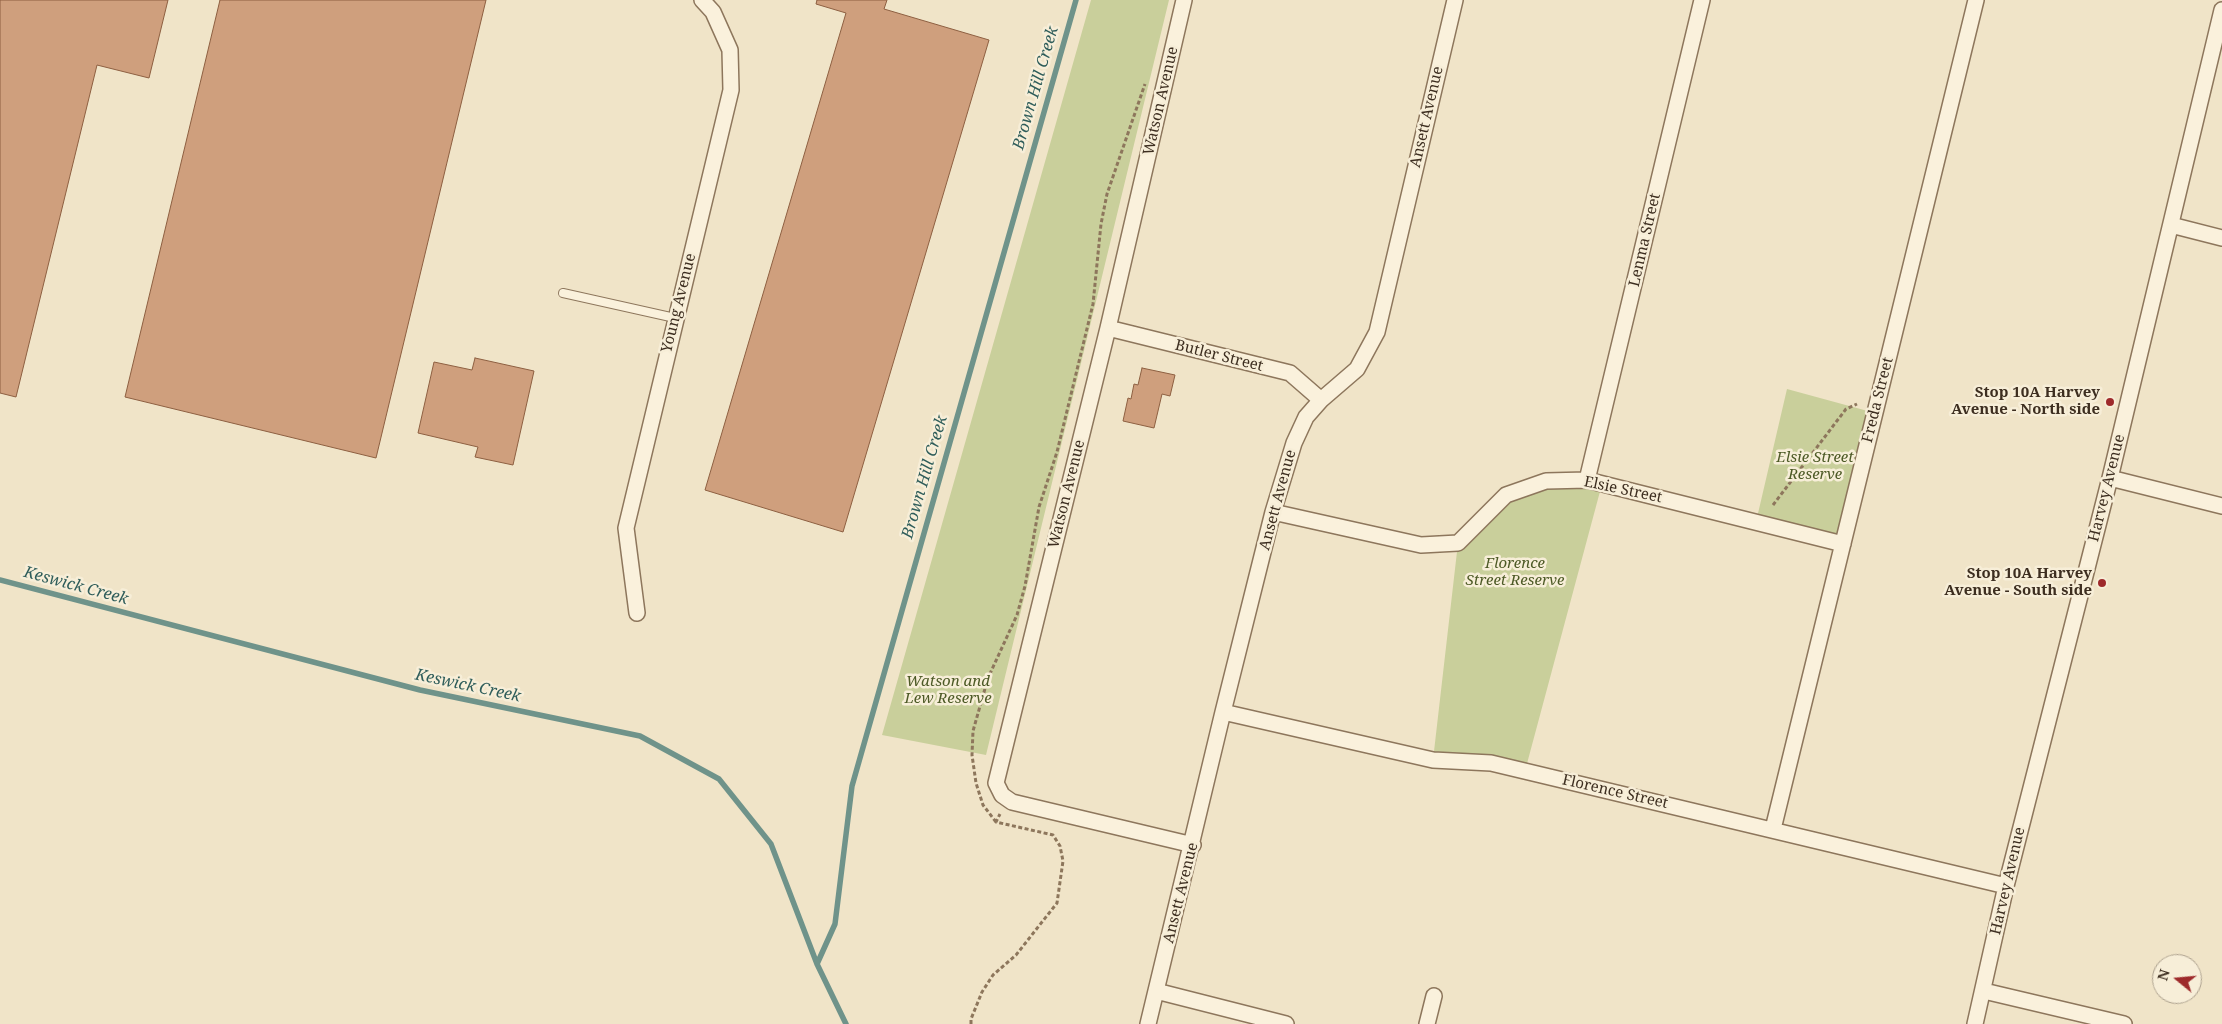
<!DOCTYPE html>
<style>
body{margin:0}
#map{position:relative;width:2222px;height:1024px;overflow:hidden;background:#f0e4c8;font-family:"Noto Serif",serif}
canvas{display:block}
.north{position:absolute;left:2152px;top:954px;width:50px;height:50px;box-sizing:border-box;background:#f7eed8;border:1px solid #ada18e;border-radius:50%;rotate:287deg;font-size:14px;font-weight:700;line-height:20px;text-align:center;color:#3d2e20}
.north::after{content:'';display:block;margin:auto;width:18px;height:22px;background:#9e2a2b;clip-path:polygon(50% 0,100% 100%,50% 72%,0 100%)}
</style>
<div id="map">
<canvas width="2222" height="1024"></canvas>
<div class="north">N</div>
</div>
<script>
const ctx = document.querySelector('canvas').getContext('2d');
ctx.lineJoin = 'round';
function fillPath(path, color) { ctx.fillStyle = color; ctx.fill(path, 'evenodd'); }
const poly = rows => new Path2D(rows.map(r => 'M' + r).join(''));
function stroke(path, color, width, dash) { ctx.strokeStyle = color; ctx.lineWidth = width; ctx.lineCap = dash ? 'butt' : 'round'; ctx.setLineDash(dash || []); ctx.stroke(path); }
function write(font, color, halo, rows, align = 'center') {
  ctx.font = font + ' "Noto Serif",serif'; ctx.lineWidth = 5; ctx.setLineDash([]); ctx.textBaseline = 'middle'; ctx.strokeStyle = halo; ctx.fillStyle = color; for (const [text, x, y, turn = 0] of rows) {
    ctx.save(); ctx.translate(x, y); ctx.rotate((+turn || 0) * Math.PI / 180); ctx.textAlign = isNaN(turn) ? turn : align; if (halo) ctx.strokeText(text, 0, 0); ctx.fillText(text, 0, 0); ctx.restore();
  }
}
const green = poly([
 [1091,0,1169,0,986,755,882,735],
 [1787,389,1875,413,1843,544,1756,522],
 [1546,481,1602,484,1525,771,1433,760,1458,543,1506,495]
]);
const stream = poly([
 [0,580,420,690,640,736,719,779,771,844,817,964,846,1024],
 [817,964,835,924,852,786,1076,0]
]);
const building = poly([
 [0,0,168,0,149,78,97,65,16,397,0,393,0,0],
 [220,0,486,0,376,458,125,397,220,0],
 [817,0,887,0,884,9,989,40,843,532,705,490,846,13,816,4,817,0],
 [475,358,534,371,513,465,475,457,478,447,418,433,434,362,472,370,475,358],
 [1142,368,1175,375,1170,396,1162,394,1154,428,1123,421,1128,398,1131,399,1134,384,1138,385,1142,368]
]);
const path = poly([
 [1773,505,1846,409,1857,404],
 [996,822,983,805,976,783,972,755,973,731,988,678,1017,615,1025,586,1039,507,1057,452,1093,304,1101,224,1107,194,1145,84],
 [971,1024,971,1019,982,992,993,975,1016,955,1057,903,1063,861,1060,846,1053,835,996,822,1000,814]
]);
const lane = poly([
 [563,293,675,318]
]);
const street = poly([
 [1184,0,1108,328,996,783,1002,795,1012,802,1193,845],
 [2171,225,2222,238],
 [1108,328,1290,373,1321,400],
 [2110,478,2222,506],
 [1587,480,1702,0],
 [1273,512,1421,545,1458,543,1506,495,1546,481,1587,480,1843,544],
 [637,613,626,528,731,90,730,50,713,12,702,0],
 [1223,712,1433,760,1491,763,2006,886],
 [1773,829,1976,0],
 [1156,991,1286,1024],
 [1984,991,2124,1024],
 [1148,1024,1223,712,1273,512,1294,443,1306,417,1321,400,1357,369,1377,332,1455,0],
 [1427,1024,1434,996],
 [1975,1024,2006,886,2110,478,2222,10]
]);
const markers = [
 [2110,402,5,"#9e2a2b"],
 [2102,583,5,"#9e2a2b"]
];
const streetNames = [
 ["Watson Avenue",1161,101,-77],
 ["Ansett Avenue",1427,117,-77],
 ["Lenma Street",1645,240,-77],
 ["Young Avenue",679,303,-76],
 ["Butler Street",1219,356,14],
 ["Freda Street",1878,400,-76],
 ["Harvey Avenue",2107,488,-76],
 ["Elsie Street",1623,490,12],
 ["Watson Avenue",1067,494,-76],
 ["Ansett Avenue",1278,500,-75],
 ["Florence Street",1615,792,13],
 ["Harvey Avenue",2008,881,-77],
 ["Ansett Avenue",1181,893,-76]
];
const poiNames = [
 ["Stop 10A Harvey",2100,393],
 ["Avenue - North side",2100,410],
 ["Stop 10A Harvey",2092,574],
 ["Avenue - South side",2092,591]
];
const parkNames = [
 ["Elsie Street",1815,458],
 ["Reserve",1815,475],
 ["Florence",1515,564],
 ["Street Reserve",1515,581],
 ["Watson and",948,682],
 ["Lew Reserve",948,699]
];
const waterNames = [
 ["Brown Hill Creek",1036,88,-74],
 ["Brown Hill Creek",925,477,-74],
 ["Keswick Creek",76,586,15],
 ["Keswick Creek",468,686,12]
];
fillPath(green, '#c9cf9b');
stroke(stream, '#6f938a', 5.5);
fillPath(building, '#cf9f7d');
stroke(building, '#8d5f41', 1);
stroke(lane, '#8d765c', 10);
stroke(street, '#8d765c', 18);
stroke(path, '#8d765c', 3, [4, 2.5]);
stroke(lane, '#faf1dc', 8);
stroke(street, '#faf1dc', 15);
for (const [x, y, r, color] of markers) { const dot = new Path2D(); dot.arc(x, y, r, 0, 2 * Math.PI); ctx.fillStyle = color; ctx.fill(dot); stroke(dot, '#f7eed8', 2); }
write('15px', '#3d2e20', '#f7eed8', streetNames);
write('bold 15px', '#3d2e20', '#f7eed8', poiNames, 'right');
write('italic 15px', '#4d5a26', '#f7eed8', parkNames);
write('italic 16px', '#2f5d5a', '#f7eed8', waterNames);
</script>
